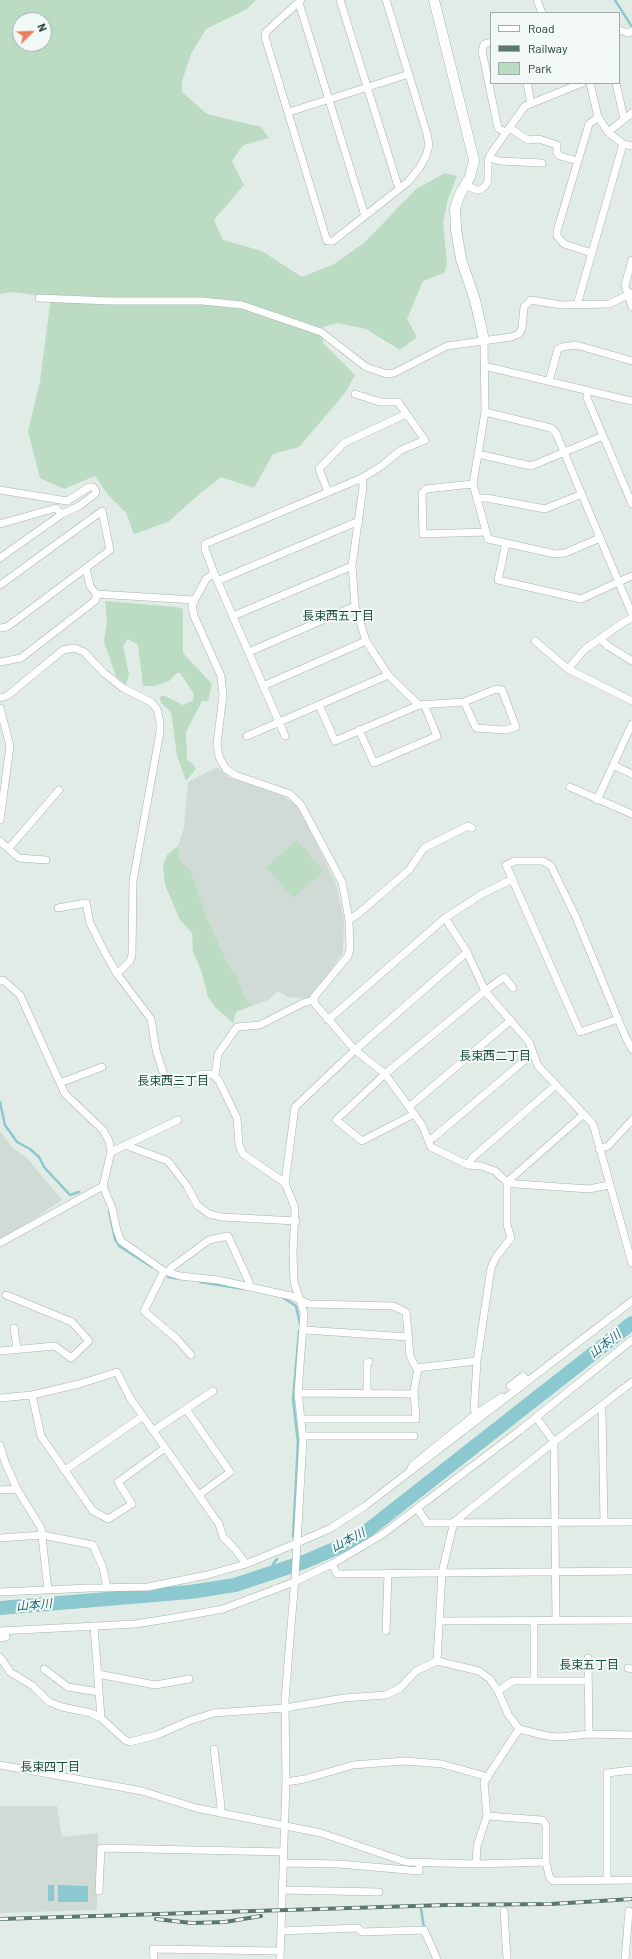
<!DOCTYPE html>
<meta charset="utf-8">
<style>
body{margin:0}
#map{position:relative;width:632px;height:1959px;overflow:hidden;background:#e2ece7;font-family:Barlow,sans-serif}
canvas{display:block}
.legend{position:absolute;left:490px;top:12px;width:130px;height:72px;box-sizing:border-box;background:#f2f8f5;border:1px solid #9fada8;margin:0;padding:5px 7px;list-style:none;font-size:12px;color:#223c34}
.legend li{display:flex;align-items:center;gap:8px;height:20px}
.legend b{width:20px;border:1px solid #9fada8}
.north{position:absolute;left:12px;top:12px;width:40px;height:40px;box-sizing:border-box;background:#f2f8f5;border:1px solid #9fada8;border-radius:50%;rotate:67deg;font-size:11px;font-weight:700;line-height:16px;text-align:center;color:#223c34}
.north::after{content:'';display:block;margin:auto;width:14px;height:18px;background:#ed7b5e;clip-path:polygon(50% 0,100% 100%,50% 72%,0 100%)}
</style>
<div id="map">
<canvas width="632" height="1959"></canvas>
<ul class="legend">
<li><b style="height:5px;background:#fff"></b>Road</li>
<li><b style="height:5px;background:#5d776f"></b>Railway</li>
<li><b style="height:11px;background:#bbdcc3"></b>Park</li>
</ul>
<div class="north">N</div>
</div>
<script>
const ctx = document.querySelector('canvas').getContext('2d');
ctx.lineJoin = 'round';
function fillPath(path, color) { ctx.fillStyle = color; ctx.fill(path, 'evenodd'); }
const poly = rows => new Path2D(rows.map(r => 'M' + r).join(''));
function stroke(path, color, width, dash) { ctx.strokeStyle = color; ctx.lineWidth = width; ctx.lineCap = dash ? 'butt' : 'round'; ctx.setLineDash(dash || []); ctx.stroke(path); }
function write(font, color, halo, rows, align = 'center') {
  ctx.font = font + ' Barlow,"Noto Sans JP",sans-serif'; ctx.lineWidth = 4; ctx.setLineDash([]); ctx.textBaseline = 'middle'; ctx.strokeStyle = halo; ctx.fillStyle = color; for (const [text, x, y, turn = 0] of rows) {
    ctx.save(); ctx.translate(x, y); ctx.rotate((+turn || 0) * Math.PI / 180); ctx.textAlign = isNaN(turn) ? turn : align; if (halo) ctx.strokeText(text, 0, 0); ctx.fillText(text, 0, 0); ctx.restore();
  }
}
const built = poly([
 [217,767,228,777,283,796,296,805,305,820,336,883,344,920,343,953,309,999,287,997,278,991,268,1000,254,1005,250,1003,244,996,237,976,229,966,207,918,191,871,180,861,178,846,184,828,188,782],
 [0,1131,13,1148,27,1158,62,1200,25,1225,0,1239],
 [0,1806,57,1806,62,1837,98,1833,97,1910,0,1913]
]);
const green = poly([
 [0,0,256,0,247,9,206,29,191,54,182,81,182,92,207,114,261,127,269,138,243,145,232,161,244,185,214,220,223,240,262,251,302,277,334,264,364,243,416,189,445,173,457,176,448,199,443,223,447,264,444,273,423,281,407,319,417,337,400,350,366,329,337,323,323,327,323,343,355,375,345,393,299,447,273,454,254,488,221,477,196,497,168,522,134,534,126,513,109,496,95,476,64,489,40,478,28,431,40,381,51,297,12,292,0,294],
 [20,20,44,20,44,44,20,44],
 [105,601,176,607,183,609,183,653,212,684,208,701,202,701,186,732,187,760,192,763,196,769,186,781,177,756,171,712,161,703,160,697,163,695,183,705,193,701,194,694,180,673,177,673,169,681,154,686,143,686,138,645,128,639,123,646,129,674,126,685,116,676,104,642,107,620],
 [297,840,321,868,323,872,293,898,266,867],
 [178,846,180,861,191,871,207,918,229,966,237,976,244,996,250,1003,254,1005,236,1012,233,1023,215,1007,208,997,202,973,193,951,192,933,180,920,165,885,163,865,167,855]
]);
const water = poly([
 [48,1885,54,1885,54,1901,48,1901],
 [58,1885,88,1886,88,1902,58,1902]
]);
const stream = poly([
 [615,0,632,27],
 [0,1102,5,1125,17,1142,30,1149,39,1157,44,1167,70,1195,79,1192],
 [109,1211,115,1239,119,1246,152,1267],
 [168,1277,181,1279],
 [200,1282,244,1289],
 [282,1297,296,1306,300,1324],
 [293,1537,298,1442,293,1399,299,1331],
 [272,1572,273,1564,277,1559],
 [421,1909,424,1928]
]);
const river = poly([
 [0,1608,190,1592,235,1585,304,1562,348,1543,363,1534,632,1323]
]);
const street = poly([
 [301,0,266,32,265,37,327,241,333,241,408,182,420,167,426,156,429,145,427,134,386,0],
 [340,0,399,189],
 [537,0,542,13],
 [299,3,365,216],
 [619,30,628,33,632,31],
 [491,42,484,44,482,51,498,128,506,133],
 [527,83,531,104],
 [590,83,598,117,608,132],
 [616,83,624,119],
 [289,112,409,74],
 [510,128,528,140,539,139,557,145,557,153,560,156,578,161],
 [623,144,632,146],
 [490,158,500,161,542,163],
 [466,185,476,190,480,190,485,186,488,181,488,162,490,155,525,106,582,83],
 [592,253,564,244,557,236,557,231,589,124,598,117],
 [632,260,625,285,632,307],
 [39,298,110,301,202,301,242,305,321,332,366,367,387,374,394,373,447,346,511,337,519,334,522,328,524,307,531,300,561,305,609,304,632,293],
 [577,305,623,144,608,132,632,113],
 [484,340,485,412,473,484,488,539,555,554,565,553,600,538],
 [484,366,632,401],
 [549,381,558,349,562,347,576,345,632,361],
 [587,390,587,398,632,504],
 [485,412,551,428,556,433,632,614],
 [478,454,531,466,603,436],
 [362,478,363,487,352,566,355,606,366,641,388,675,419,705,464,702,496,689,502,690,516,727,505,730,476,728,464,702],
 [473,484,426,489,422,493,423,534,486,532],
 [0,490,67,501,89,487,93,487,96,491,95,494,79,506,62,514,0,558],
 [328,492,319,469,344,443,406,414],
 [477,498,487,498,545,509,582,494],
 [0,524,56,508,62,514],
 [506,543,498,580,581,599,632,576],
 [86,568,90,586,96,594,195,600],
 [214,573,206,579,192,605,194,616,221,676,223,695,217,744,219,757,226,769,235,775,290,794,301,805,342,882,349,920,350,949,348,956,314,997,315,1004,355,1050,385,1074,422,1125,431,1147,468,1165,481,1166,495,1171,507,1182,517,1184,589,1189,609,1185],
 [217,581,359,521],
 [0,585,102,511,110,550,7,627,0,628],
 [233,616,352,566],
 [600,639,608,646,632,661],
 [535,641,568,669,632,701],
 [249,652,355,606],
 [0,662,21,658,96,600,96,594],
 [568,669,585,649,624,622,632,618],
 [263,686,366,641],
 [0,698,7,696,63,650,74,648,84,652,104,673,123,688,151,702,157,709,160,722,160,732,133,881,132,955,130,961,117,974],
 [319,705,335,741,419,705],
 [0,708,10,746,0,820],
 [359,730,374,763,437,736,424,704],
 [247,736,388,675],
 [285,736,214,573,205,549,205,544,362,478,380,467,401,450,425,440,398,402,380,402,355,394],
 [613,765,632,774],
 [570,787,632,814],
 [597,800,632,724],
 [0,841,19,858,46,860],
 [9,848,59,790],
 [58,908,86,903,90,923,104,951,117,974,151,1019,156,1050,165,1078,170,1083,180,1084,201,1074,210,1074,215,1076,219,1081,237,1118,239,1145,243,1154,285,1183],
 [445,918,467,952,485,991,529,1042,538,1066,593,1124,632,1263],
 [349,920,358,914,409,870,424,848,468,826,472,828],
 [0,981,3,980,20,995,65,1094,103,1130,109,1141,111,1152,103,1186,112,1208,117,1231,121,1241,164,1271,180,1276,218,1280,291,1296,309,1304,393,1306,406,1312,410,1356,416,1368,477,1361],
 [618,1019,580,1032,506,865,515,861,543,861,551,866,575,915,618,1019,626,1038,632,1049],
 [328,1020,445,918,482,894,513,879],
 [215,1076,218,1054,237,1027,260,1025,303,1003,313,1000],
 [60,1083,102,1067],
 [409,1107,511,1020],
 [414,1114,362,1141,336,1120,385,1074,485,991,504,977,513,988],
 [428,1140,433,1138,532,1054],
 [125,1145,168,1161,187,1186,197,1205,209,1214,222,1217,296,1221],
 [599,1149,608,1146,632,1120],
 [111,1152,178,1120],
 [468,1165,472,1158,556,1085],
 [0,1243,103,1186],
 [164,1271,144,1311,177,1339,191,1355],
 [168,1272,172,1267,209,1240,228,1236,249,1282,249,1287],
 [14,1328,17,1349],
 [304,1330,409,1337],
 [0,1351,55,1346,71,1358,89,1341,72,1322,6,1295],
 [510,1386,523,1376,524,1377],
 [298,1393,414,1394],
 [367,1393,367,1363,369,1362],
 [32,1395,41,1436,93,1511,108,1519,132,1504,118,1482,165,1448],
 [0,1398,32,1395,79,1384,117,1372,130,1398,219,1524,223,1537,235,1549,246,1564],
 [600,1407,602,1411,604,1522],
 [186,1409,230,1472,199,1495],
 [476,1414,474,1409,477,1361,491,1268,496,1257,511,1238,507,1225,507,1182,584,1114],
 [536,1417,554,1442,556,1621],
 [301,1419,411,1419],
 [416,1419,414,1391,418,1368],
 [153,1431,213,1391],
 [303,1436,414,1436],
 [0,1445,5,1462,17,1489,41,1528,48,1590],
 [411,1468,413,1465,476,1414,502,1397],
 [65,1470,143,1416],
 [0,1490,17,1489],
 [417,1508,427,1523,632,1522],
 [0,1538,42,1535,93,1545,103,1568,107,1588],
 [332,1564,337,1574,632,1571],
 [0,1592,90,1588,148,1587,207,1575,246,1564,297,1543,331,1528,365,1506,632,1301],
 [439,1621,632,1620],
 [94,1626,101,1718],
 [0,1631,135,1624,173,1618,223,1609,294,1582,332,1564,383,1534,519,1431,632,1340],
 [386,1631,388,1573],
 [0,1638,6,1637,5,1631],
 [0,1657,10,1672,33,1686,49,1702,62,1707,91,1713,101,1718,125,1740,130,1742,157,1735,189,1721,214,1713,285,1708,344,1698,386,1695,400,1688,416,1671,437,1661,479,1671,490,1679,498,1691,508,1714,519,1729,547,1736,560,1737,589,1734,632,1735],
 [588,1658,589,1734],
 [437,1661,442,1572,454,1522,554,1442,632,1382],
 [628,1668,632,1669],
 [44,1669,68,1687,99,1692],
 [98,1674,155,1685,189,1679],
 [534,1681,534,1621],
 [498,1691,513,1681,588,1681],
 [214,1749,221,1806,220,1813],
 [0,1765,142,1791,196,1808,321,1833,406,1862,476,1864,546,1862],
 [286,1782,305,1779,353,1765,405,1761,442,1764,488,1777],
 [487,1816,542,1820,546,1825,546,1862,549,1876,553,1881,632,1880],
 [284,1863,339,1864,419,1871,419,1862],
 [476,1864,477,1846,487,1816,484,1782,519,1729],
 [607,1880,607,1773,632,1770],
 [283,1890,379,1892],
 [99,1891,101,1848,284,1852],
 [504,1911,507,1959],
 [281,1931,358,1928,362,1932,424,1930,437,1959],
 [154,1959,153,1949,280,1951],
 [280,1959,286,1782,285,1700,295,1578,303,1439,298,1393,304,1313,294,1282,293,1253,295,1208,285,1183,295,1107,355,1050,467,952],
 [625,1959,629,1911]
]);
const secondary = poly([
 [434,0,474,160,470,177,460,194,455,208,456,229,461,259,475,300,484,340]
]);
const rail = poly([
 [0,1919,446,1905,551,1904,632,1899],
 [156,1919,192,1923,225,1922,261,1916]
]);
const neighbourhoodNames = [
 ["長束西五丁目",338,616],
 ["長束西二丁目",495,1056],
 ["長束西三丁目",173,1081],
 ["長束五丁目",589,1665],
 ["長束四丁目",50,1767]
];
const waterNames = [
 ["山本川",605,1344,-38],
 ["山本川",348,1540,-28],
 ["山本川",34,1605,-5]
];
fillPath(built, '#d0dbd6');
fillPath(green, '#bbdcc3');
fillPath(water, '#8bc8cf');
stroke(stream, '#8bc8cf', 2.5);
stroke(river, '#8bc8cf', 14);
stroke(street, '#a5b4ae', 8);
stroke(secondary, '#a0b7ae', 11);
stroke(street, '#fff', 7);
stroke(secondary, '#fff', 10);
stroke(rail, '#5d776f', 4);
stroke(rail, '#f2f8f5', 2.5, [8]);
write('12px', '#1f4d40', '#f2f8f5', neighbourhoodNames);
write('italic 12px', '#1e6b76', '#f2f8f5', waterNames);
</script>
